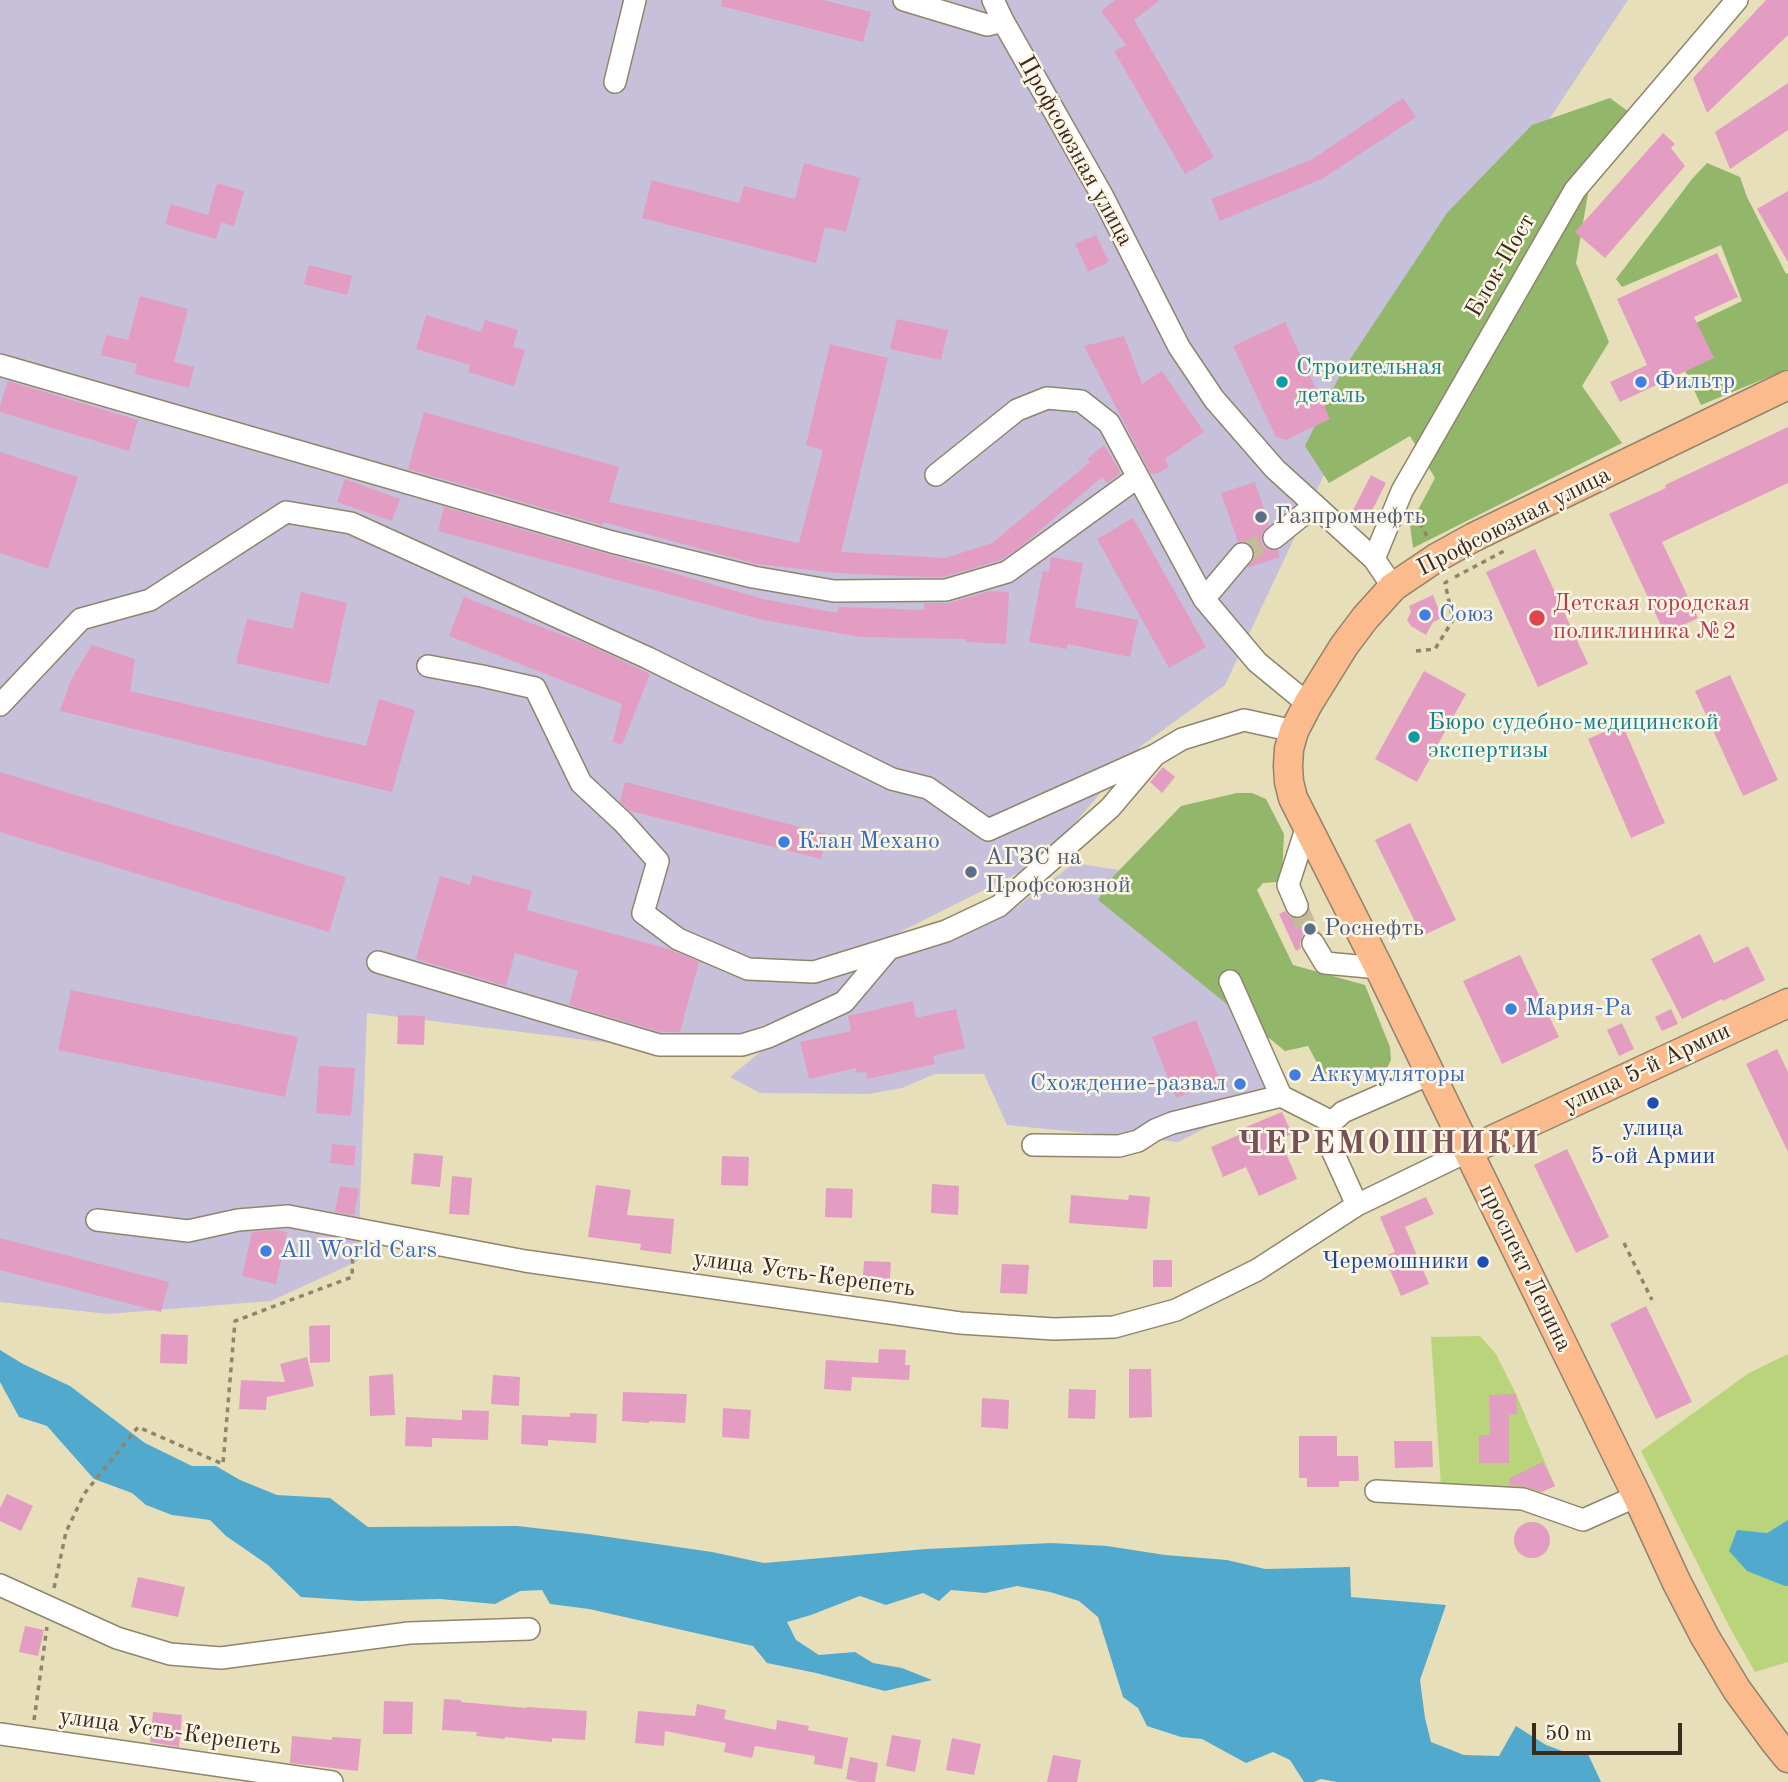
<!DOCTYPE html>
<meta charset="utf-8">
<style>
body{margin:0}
#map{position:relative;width:1788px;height:1782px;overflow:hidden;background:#e6dfba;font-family:"Old Standard TT",serif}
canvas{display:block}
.scale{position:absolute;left:1532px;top:1723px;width:150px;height:32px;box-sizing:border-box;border:4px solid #3b2a1e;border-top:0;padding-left:9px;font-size:21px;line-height:24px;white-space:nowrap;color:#3b2a1e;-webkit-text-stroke:5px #fcf5e5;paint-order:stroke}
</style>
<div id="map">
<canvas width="1788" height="1782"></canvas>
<div class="scale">50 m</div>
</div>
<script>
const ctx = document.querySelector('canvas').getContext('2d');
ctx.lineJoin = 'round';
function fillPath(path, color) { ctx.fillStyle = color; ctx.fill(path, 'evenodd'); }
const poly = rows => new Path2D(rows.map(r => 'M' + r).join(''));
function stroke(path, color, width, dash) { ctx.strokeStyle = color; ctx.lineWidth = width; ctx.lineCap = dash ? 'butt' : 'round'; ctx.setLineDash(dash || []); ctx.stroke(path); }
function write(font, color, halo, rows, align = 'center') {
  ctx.font = font + ' "Old Standard TT",serif'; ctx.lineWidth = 5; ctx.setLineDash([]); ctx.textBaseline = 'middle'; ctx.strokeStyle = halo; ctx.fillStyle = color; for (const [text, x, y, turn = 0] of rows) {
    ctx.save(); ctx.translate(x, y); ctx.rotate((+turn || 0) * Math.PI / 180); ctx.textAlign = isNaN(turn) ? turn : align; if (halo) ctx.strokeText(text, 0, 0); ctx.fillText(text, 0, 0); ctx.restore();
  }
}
const industrial = poly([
 [0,0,1628,0,1349,422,1225,685,1141,746,1042,861,896,934,843,994,692,1053,367,1013,358,1261,271,1301,108,1314,0,1302],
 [1074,863,1176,879,1288,1086,1178,1142,1007,1125,984,1074,935,1074,902,1088,868,1094,760,1093,730,1077,770,1044,894,959,949,940,1005,916]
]);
const green = poly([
 [1480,1336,1496,1354,1516,1394,1555,1486,1534,1495,1441,1485,1431,1337],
 [1788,1354,1788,1520,1767,1533,1737,1531,1784,1586,1788,1586,1788,1662,1755,1672,1729,1626,1641,1451,1749,1373]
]);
const forest = poly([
 [1610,98,1641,121,1589,188,1576,263,1609,342,1582,386,1622,443,1413,548,1410,525,1435,478,1410,436,1329,483,1305,446,1341,373,1447,213,1532,125],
 [1707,163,1740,177,1747,197,1786,274,1788,273,1788,369,1701,405,1669,336,1742,301,1721,245,1622,287,1616,279,1692,179],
 [1237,793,1252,793,1266,799,1284,834,1282,876,1277,882,1263,883,1257,890,1293,965,1365,985,1390,1047,1391,1060,1387,1068,1378,1075,1369,1076,1350,1074,1332,1076,1322,1072,1308,1046,1285,1051,1098,900,1109,881,1181,806]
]);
const water = poly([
 [0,1350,23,1364,70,1386,145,1443,192,1466,216,1466,240,1480,277,1495,330,1498,368,1527,517,1526,588,1534,712,1552,764,1563,926,1549,1051,1543,1107,1546,1165,1555,1227,1560,1265,1569,1350,1567,1351,1597,1446,1605,1420,1680,1425,1718,1431,1742,1464,1755,1499,1756,1516,1726,1546,1745,1568,1753,1587,1752,1601,1782,1337,1782,1321,1779,1314,1782,1304,1782,1290,1760,1273,1752,1246,1763,1202,1739,1181,1737,1147,1726,1138,1708,1123,1697,1098,1617,1079,1601,1050,1592,1017,1586,985,1593,951,1590,939,1601,923,1593,886,1605,860,1596,811,1615,787,1622,796,1640,819,1655,855,1652,873,1663,902,1668,932,1680,885,1691,816,1673,767,1663,753,1646,589,1609,550,1604,542,1590,520,1591,495,1604,440,1599,360,1601,301,1597,268,1565,226,1536,210,1520,172,1515,146,1505,132,1493,94,1479,47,1426,19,1417,0,1382],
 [1788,1520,1788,1586,1785,1586,1747,1571,1729,1551,1737,1530,1767,1533]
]);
const building = poly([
 [722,0,823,0,871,12,863,42,721,6],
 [1115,0,1160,0,1134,20,1214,157,1185,174,1114,51,1126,45,1101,11],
 [1766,0,1788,0,1788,35,1707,113,1693,78],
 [1788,83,1788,130,1730,169,1715,132],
 [1403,98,1416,117,1322,179,1220,221,1211,199,1311,160],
 [1663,133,1675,144,1671,148,1685,166,1605,258,1575,232],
 [804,163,860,178,846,232,825,227,816,263,642,218,652,180,739,203,744,186,795,199],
 [217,183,244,191,234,226,221,222,216,239,165,224,171,204,208,215],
 [1788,191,1788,262,1757,209],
 [1096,235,1109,262,1088,272,1075,244],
 [1717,253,1738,297,1694,317,1714,358,1620,402,1610,382,1647,365,1617,299],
 [309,265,352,276,347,295,304,284],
 [140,296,188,309,174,362,194,367,189,388,135,374,137,364,101,355,106,335,128,340],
 [426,315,481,332,485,320,518,330,513,347,525,350,514,386,468,372,470,365,416,349],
 [897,319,948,330,941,360,890,349],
 [1285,322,1330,419,1286,440,1276,437,1233,346],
 [1124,336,1142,384,1162,371,1204,432,1165,459,1169,467,1157,474,1151,474,1084,346],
 [830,344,888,358,841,552,945,558,992,543,1090,462,1087,459,1104,445,1121,473,1107,483,1102,477,1023,545,1001,560,944,577,924,577,837,573,756,564,603,522,602,525,408,469,424,412,619,467,609,502,799,543,823,450,806,445],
 [8,381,138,420,129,451,0,412,0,406],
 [1788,427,1788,483,1662,542,1698,618,1665,634,1609,514,1666,488,1665,485],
 [0,452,78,477,48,569,0,553],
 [1371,475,1386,483,1364,526,1349,518],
 [345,479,400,499,392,521,337,502],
 [1255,482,1269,525,1262,533,1261,541,1263,546,1269,550,1278,550,1280,557,1247,568,1255,557,1254,550,1250,544,1244,541,1238,542,1221,493],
 [444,507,763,599,837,613,839,607,924,610,924,603,949,603,990,591,1009,592,1006,644,966,642,966,639,860,637,763,620,438,531],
 [1133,518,1206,647,1169,668,1097,539],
 [1535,549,1588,664,1538,687,1486,572],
 [1051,557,1083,563,1075,607,1138,620,1130,657,1068,644,1067,649,1029,642,1043,571,1049,572],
 [301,592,347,603,329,684,236,663,247,619,293,629],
 [1433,595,1442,618,1433,622,1426,635,1411,626,1407,620,1411,612,1409,606],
 [464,597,591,646,650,674,622,745,613,742,622,704,449,636],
 [92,645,135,659,130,691,366,746,379,699,415,710,392,792,60,711,71,680],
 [1424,671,1466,694,1417,782,1375,759],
 [1730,675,1778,780,1743,796,1695,691],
 [1622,724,1665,823,1631,838,1588,739],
 [1163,767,1175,777,1162,793,1150,782],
 [0,772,346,877,329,932,0,832],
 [625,782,827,834,821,859,630,811,620,802],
 [1410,823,1456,920,1422,936,1375,840],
 [473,875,532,891,527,910,669,949,699,962,680,1032,661,1032,569,1005,578,971,515,953,506,986,416,959,440,876,470,885],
 [1285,911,1290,917,1296,919,1303,918,1307,914,1314,930,1307,931,1302,936,1300,943,1301,948,1296,951,1279,914],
 [1700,934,1714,963,1748,946,1765,980,1723,1001,1722,999,1682,1019,1651,959],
 [1520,955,1559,1037,1502,1064,1463,981],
 [71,990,298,1037,285,1097,58,1050],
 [913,1001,916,1018,956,1009,965,1048,933,1056,935,1064,867,1079,866,1071,857,1073,856,1068,809,1079,800,1042,851,1031,848,1016],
 [1671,1009,1678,1024,1662,1031,1655,1017],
 [398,1015,425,1016,424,1045,397,1044],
 [1196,1020,1220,1080,1176,1098,1152,1037],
 [1622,1023,1634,1049,1619,1056,1607,1030],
 [1777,1049,1788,1072,1788,1152,1746,1064],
 [319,1066,355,1068,351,1116,316,1113],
 [1282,1112,1292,1134,1280,1139,1297,1179,1259,1196,1246,1167,1223,1177,1211,1147,1248,1131,1246,1127],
 [332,1144,356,1146,354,1166,330,1163],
 [1567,1149,1609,1237,1576,1253,1534,1165],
 [414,1153,443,1156,440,1187,411,1184],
 [722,1156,749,1157,748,1186,721,1185],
 [452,1176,472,1178,469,1215,449,1214],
 [932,1184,959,1186,958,1215,931,1213],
 [596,1185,631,1190,627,1215,674,1219,671,1254,640,1250,641,1244,588,1237],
 [340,1186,359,1189,354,1215,335,1212],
 [826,1188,853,1189,852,1218,825,1217],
 [1071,1195,1128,1200,1129,1195,1150,1197,1147,1229,1069,1223],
 [1426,1197,1434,1214,1405,1227,1429,1284,1401,1296,1384,1256,1395,1252,1380,1217],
 [277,1230,287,1232,276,1284,242,1276,252,1232],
 [0,1238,169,1282,161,1312,0,1270],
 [1153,1260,1172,1260,1172,1287,1153,1287],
 [864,1261,891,1262,889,1291,862,1290],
 [1002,1264,1029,1265,1027,1294,1000,1293],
 [1646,1306,1692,1402,1656,1419,1610,1324],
 [330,1325,330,1362,310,1363,309,1326],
 [161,1334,188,1335,187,1364,160,1363],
 [879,1349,906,1350,905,1365,910,1365,909,1380,852,1377,851,1391,824,1389,826,1360,878,1363],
 [307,1357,314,1386,267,1397,266,1410,239,1409,241,1380,285,1382,280,1364],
 [1129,1369,1151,1369,1152,1417,1129,1418],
 [393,1374,395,1415,370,1416,369,1376],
 [493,1375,520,1377,519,1406,491,1404],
 [1069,1389,1096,1390,1095,1419,1068,1418],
 [623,1392,687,1394,685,1423,649,1421,649,1423,622,1421],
 [1516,1394,1517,1414,1509,1415,1509,1463,1479,1463,1479,1435,1490,1435,1489,1395],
 [982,1398,1009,1400,1008,1429,981,1427],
 [723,1408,751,1410,749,1439,722,1437],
 [462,1410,489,1411,488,1440,432,1438,432,1447,405,1446,406,1417,462,1420],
 [570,1413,597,1414,596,1443,548,1440,548,1446,521,1444,522,1415,570,1417],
 [1299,1436,1337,1436,1337,1456,1358,1456,1359,1481,1339,1481,1339,1487,1307,1487,1307,1478,1299,1478],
 [1394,1441,1432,1441,1433,1467,1395,1468],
 [1543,1462,1555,1486,1542,1492,1527,1487,1509,1485,1510,1478],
 [7,1494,33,1506,21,1531,0,1521,0,1508],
 '1514 1540a18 18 0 1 1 36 0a18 18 0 1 1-36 0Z',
 [138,1577,185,1587,178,1617,131,1607],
 [25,1626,44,1630,38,1656,19,1652],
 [444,1699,461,1700,461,1702,526,1708,526,1707,587,1711,585,1740,552,1738,552,1742,505,1737,505,1739,476,1736,477,1732,442,1730],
 [384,1701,413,1702,412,1734,383,1734],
 [697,1704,726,1710,724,1719,776,1730,777,1720,809,1726,808,1730,848,1738,842,1769,814,1764,815,1756,755,1746,752,1758,724,1752,726,1743,665,1731,664,1746,635,1743,638,1711,695,1716],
 [153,1712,182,1715,179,1747,150,1742],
 [892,1735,921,1740,915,1772,886,1766],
 [292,1736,332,1740,332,1737,361,1739,358,1771,290,1763],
 [952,1738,981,1744,974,1775,946,1770],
 [1053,1755,1081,1760,1077,1782,1047,1782],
 [850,1757,878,1763,875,1782,859,1782,846,1779]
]);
const minorTunnel = poly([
 [1242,554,1274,538],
 [1297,906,1313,943]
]);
const path = poly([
 [1415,514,1428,538],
 [1455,577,1504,551],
 [1416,651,1435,649,1453,620,1445,583,1448,581],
 [1624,1243,1652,1300],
 [54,1588,66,1532,84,1494,138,1427,223,1464,235,1321,352,1277,353,1247],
 [34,1720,47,1627]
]);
const minor = poly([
 [904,0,987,25,1003,21],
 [993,0,1003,21,1103,197,1179,347,1214,399,1275,469,1374,559],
 [615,82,635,0],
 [0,365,612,542,753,577,834,591,946,590,1007,572,1138,477,1204,599,1257,662,1308,704],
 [936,475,1017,410,1047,398,1081,401,1109,423,1138,477],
 [1274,538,1315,505],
 [1393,587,1374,559,1402,491,1575,190,1737,0],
 [1204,599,1242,554],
 [428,666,482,676,535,688,581,783,623,822,658,861,643,913,678,939,748,969,814,972,946,931,999,906,1110,808,1155,755,1182,739,1244,720,1294,731],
 [0,705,81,619,150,600,286,512,351,523,648,658,892,779,928,788,988,830,1155,755],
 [1297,906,1288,885,1307,826],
 [1313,943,1325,963,1379,968],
 [378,962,659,1045,742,1045,768,1037,844,1002,888,950],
 [1230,981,1281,1096,1332,1122],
 [1033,1145,1119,1146,1138,1141,1155,1130,1172,1123,1281,1096],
 [1357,1205,1332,1150,1329,1136,1332,1122,1343,1112,1430,1074],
 [97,1220,188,1231,238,1220,288,1216,525,1261,960,1323,1054,1329,1114,1327,1176,1310,1257,1270,1357,1205,1468,1151],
 [1376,1491,1523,1499,1583,1520,1637,1496],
 [0,1585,117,1638,170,1654,221,1658,409,1633,529,1629],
 [0,1734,332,1782]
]);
const major = poly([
 [1788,385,1474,537,1436,558,1393,587,1365,618,1344,646,1308,704,1294,731,1289,749,1288,766,1289,782,1293,798,1379,968,1468,1151,1637,1496,1676,1581,1705,1637,1737,1690,1775,1742,1788,1758],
 [1468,1151,1788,1003]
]);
const markers = [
 [1282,382,7,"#0f9aa8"],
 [1641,382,7,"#3f7fe0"],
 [1261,517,7,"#5c6f8a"],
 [1425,615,7,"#3f7fe0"],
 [1537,618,9,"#e0444e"],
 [1414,737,7,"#0f9aa8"],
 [784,842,7,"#3f7fe0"],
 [971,872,7,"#5c6f8a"],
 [1310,929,7,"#5c6f8a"],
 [1511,1009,7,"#3f7fe0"],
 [1295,1075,7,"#3f7fe0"],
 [1240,1084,7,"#3f7fe0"],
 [1653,1103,7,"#1a4fb4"],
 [266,1251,7,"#3f7fe0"],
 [1483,1262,7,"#1a4fb4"]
];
const streetNames = [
 ["Профсоюзная улица",1075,151,61],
 ["Блок-Пост",1501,266,-60],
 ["Профсоюзная улица",1514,522,-27],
 ["улица 5-й Армии",1647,1068,-25],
 ["проспект Ленина",1525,1268,64],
 ["улица Усть-Керепеть",804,1274,8],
 ["улица Усть-Керепеть",170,1732,8]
];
const cultureNames = [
 ["Строительная",1296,368],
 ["деталь",1296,396],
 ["Бюро судебно-медицинской",1428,723],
 ["экспертизы",1428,751]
];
const shopNames = [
 ["Фильтр",1655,382],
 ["Союз",1439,615],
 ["Клан Механо",798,842],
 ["Мария-Ра",1525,1009],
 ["Аккумуляторы",1309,1075],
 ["Схождение-развал",1226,1084,"right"],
 ["All World Cars",280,1251]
];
const serviceNames = [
 ["Газпромнефть",1275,517],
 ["АГЗС на",985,858],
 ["Профсоюзной",985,886],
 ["Роснефть",1324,929]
];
const healthNames = [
 ["Детская городская",1553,604],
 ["поликлиника №2",1553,632]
];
const transitNames = [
 ["улица",1653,1129],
 ["5-ой Армии",1653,1157],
 ["Черемошники",1469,1262,"right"]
];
const districtNames = [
 ["ЧЕРЕМОШНИКИ",1389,1145]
];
fillPath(industrial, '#c6c0da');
fillPath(green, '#b9d47a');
fillPath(forest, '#92b66a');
fillPath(water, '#51aace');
fillPath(building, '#e39dc3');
stroke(minorTunnel, '#c4bb9b', 21, [21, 10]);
stroke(minor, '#90846c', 24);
stroke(major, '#90846c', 31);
stroke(path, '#90846c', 3.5, [5, 5]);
stroke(minor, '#fff', 21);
stroke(major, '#fbbb8c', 28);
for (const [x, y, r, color] of markers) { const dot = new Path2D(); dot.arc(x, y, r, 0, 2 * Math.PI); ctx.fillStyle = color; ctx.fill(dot); stroke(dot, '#fcf5e5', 2.5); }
write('24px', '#3b2a1e', '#fcf5e5', streetNames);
write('24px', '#0d838f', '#fcf5e5', cultureNames, 'left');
write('24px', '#366cbe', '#fcf5e5', shopNames, 'left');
write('24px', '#4e5e75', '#fcf5e5', serviceNames, 'left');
write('24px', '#be3a42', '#fcf5e5', healthNames, 'left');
write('24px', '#164399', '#fcf5e5', transitNames);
ctx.letterSpacing = '2px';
write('bold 32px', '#765258', '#fcf5e5', districtNames);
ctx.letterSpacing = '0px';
</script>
